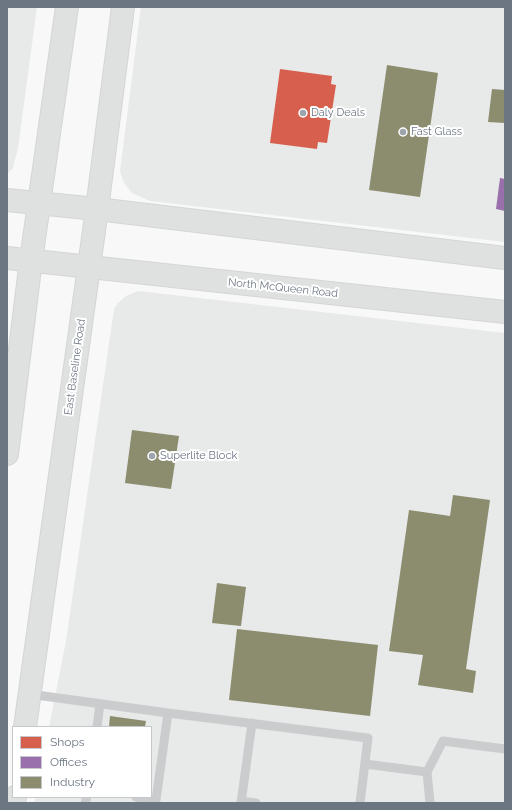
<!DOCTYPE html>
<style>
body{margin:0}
#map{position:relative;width:512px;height:810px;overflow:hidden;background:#f8f8f8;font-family:Raleway,sans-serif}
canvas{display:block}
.frame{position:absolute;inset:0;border:8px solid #6c7683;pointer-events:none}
.legend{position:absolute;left:12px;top:726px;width:140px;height:72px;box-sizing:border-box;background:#fff;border:1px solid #c4c8cd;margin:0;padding:5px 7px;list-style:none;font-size:12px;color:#6c7683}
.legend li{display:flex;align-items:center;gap:8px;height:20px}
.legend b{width:20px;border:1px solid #c4c8cd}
</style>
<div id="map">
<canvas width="512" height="810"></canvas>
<div class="frame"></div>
<ul class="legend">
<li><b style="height:11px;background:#d6604d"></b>Shops</li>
<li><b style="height:11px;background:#9970ab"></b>Offices</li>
<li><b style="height:11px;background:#8c8c6e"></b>Industry</li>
</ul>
</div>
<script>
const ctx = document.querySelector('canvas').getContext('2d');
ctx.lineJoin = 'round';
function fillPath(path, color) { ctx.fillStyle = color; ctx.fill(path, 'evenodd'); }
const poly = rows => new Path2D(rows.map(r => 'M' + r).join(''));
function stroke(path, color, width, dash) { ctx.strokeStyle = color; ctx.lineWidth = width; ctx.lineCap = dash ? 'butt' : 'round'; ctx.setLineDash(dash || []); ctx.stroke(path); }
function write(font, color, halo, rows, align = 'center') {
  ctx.font = font + ' Raleway,sans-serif'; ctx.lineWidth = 4; ctx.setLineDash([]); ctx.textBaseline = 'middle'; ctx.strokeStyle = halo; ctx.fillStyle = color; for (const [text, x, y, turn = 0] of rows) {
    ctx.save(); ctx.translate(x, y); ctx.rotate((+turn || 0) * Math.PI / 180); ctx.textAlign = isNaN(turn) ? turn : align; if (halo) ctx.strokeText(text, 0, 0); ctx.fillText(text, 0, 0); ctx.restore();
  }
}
const built = poly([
 [7,7,37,7,18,148,13,168,7,174],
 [141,7,505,7,505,242,150,201,132,193,124,183,120,171],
 [138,291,505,333,505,803,34,803,36,797,151,797,151,727,49,727,66,641,114,309,118,303,126,296]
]);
const shops = poly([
 [280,69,332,76,331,84,336,85,327,143,318,142,317,149,270,143]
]);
const offices = poly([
 [500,178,505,179,505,211,496,209]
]);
const industry = poly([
 [387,65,438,73,420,197,369,190],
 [492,89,505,90,505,123,488,122],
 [132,430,179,436,171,489,125,483],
 [453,495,490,500,466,669,476,671,473,693,418,685,423,655,389,651,409,510,450,516],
 [217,583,246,587,241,626,212,623],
 [237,629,378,645,370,716,229,700],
 [110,716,146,721,145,727,109,727]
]);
const service = poly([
 [29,694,168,713,156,800,136,797],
 [168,713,368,738,360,803],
 [97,727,100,704],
 [365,764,427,772,430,803],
 [427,772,443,741,505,749],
 [241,801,256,803],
 [85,803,87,797],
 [241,803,252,723]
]);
const secondary = poly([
 [7,200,97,209,505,258],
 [7,258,505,312]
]);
const primary = poly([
 [7,454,31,260,67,7],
 [25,727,97,209,123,7],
 [14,803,15,797]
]);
const markers = [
 [303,113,4,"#9da4ac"],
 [403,132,4,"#9da4ac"],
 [152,456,4,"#9da4ac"]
];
const poiNames = [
 ["Daly Deals",311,113],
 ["Fast Glass",411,132],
 ["Superlite Block",160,456]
];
const streetNames = [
 ["North McQueen Road",283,288,6],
 ["East Baseline Road",75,367,-82]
];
fillPath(built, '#e8e9e9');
fillPath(shops, '#d6604d');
fillPath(offices, '#9970ab');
fillPath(industry, '#8c8c6e');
stroke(secondary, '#d5d6d6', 24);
stroke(primary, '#d4d5d6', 24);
stroke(service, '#cbcccd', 9);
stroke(secondary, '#dfe0e0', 22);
stroke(primary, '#dfe0e0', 22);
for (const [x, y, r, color] of markers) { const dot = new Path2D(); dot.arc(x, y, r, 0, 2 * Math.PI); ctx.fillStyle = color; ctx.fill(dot); stroke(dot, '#fff', 1.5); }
write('11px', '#6c7683', '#fff', poiNames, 'left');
write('11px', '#6c7683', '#fff', streetNames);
</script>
